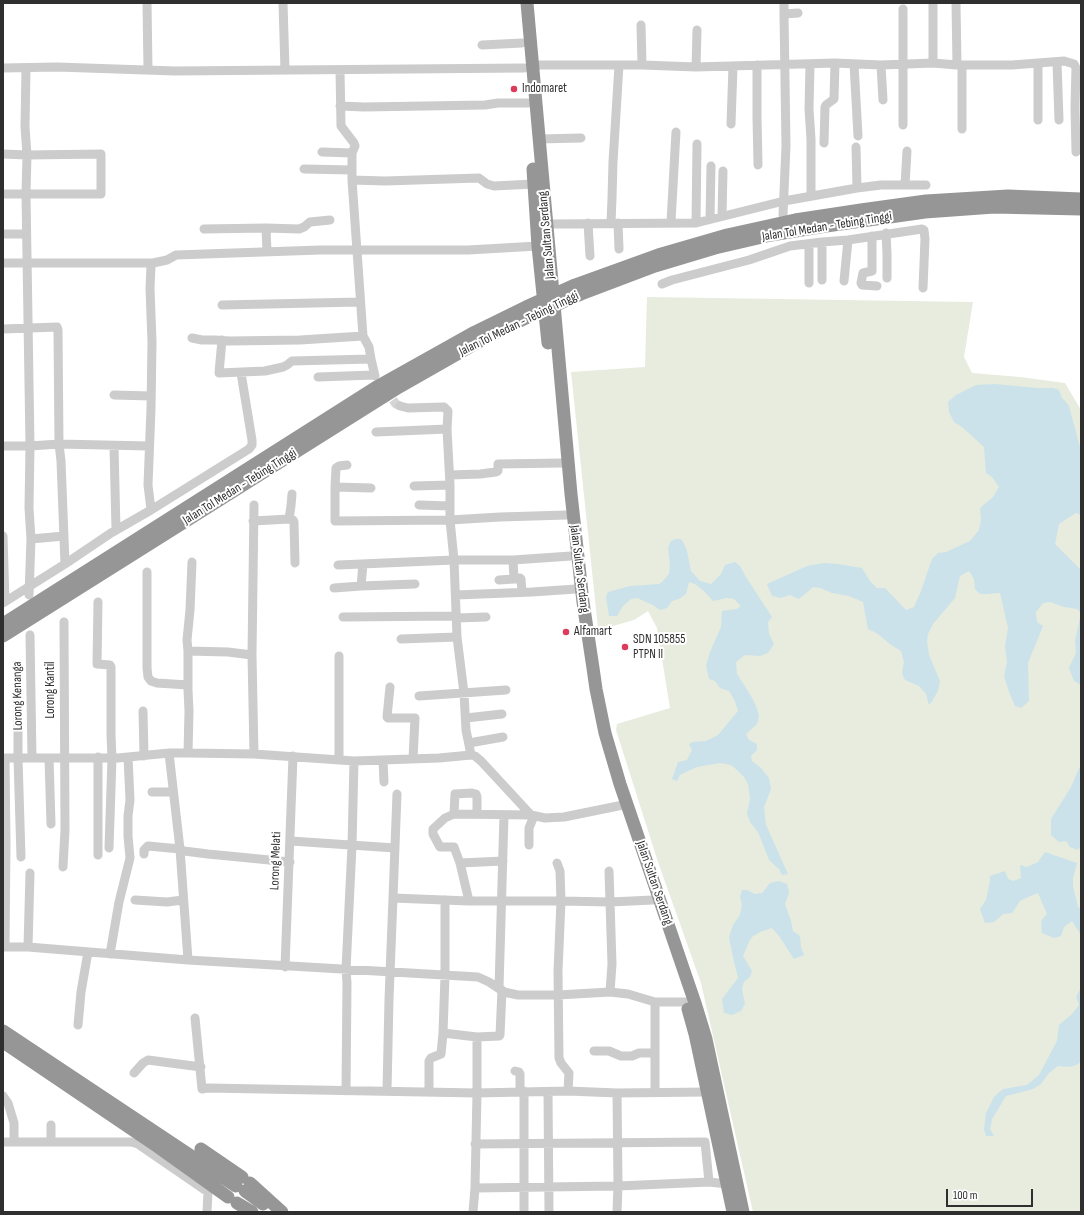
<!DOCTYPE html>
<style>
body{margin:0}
#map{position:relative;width:1084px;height:1215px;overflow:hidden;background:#fff;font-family:"Sofia Sans Condensed",sans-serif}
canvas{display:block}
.frame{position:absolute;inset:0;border:4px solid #2f2f2f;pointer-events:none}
.scale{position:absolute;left:946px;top:1189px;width:87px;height:18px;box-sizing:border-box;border:2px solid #2f2f2f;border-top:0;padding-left:5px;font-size:12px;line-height:14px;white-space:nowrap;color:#2f2f2f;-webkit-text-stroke:3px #fff;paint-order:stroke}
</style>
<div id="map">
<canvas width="1084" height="1215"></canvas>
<div class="frame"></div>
<div class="scale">100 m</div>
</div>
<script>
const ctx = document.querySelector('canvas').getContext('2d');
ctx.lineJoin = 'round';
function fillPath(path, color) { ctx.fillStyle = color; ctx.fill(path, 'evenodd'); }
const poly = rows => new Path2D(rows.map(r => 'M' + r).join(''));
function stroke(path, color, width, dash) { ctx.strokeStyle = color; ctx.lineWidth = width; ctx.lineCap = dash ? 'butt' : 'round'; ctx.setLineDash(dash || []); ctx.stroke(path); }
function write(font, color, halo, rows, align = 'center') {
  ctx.font = font + ' "Sofia Sans Condensed",sans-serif'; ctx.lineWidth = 4; ctx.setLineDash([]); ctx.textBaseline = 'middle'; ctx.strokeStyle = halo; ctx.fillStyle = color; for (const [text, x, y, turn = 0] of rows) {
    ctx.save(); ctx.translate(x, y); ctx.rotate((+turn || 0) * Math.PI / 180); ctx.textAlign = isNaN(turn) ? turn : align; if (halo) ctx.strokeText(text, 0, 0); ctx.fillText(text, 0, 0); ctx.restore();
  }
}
const green = poly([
 [647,297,973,302,964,357,972,373,1020,377,1065,383,1081,410,1081,1212,753,1212,701,983,658,862,616,730,617,724,670,708,657,628,648,611,634,620,613,626,598,628,571,372,645,367]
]);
const water = poly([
 [995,384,1037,388,1053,388,1059,390,1062,398,1066,402,1069,406,1081,451,1081,515,1076,513,1059,524,1055,544,1081,570,1081,685,1074,681,1069,668,1076,653,1075,641,1081,613,1077,609,1064,607,1050,602,1043,603,1036,612,1037,622,1043,626,1028,663,1029,701,1021,708,1015,706,1009,692,1004,676,1007,662,1005,646,1008,628,1000,593,985,594,980,594,975,589,974,579,969,571,960,576,955,598,933,624,928,634,927,641,929,655,940,681,938,691,932,701,929,705,926,694,919,686,905,680,902,673,904,662,901,651,891,645,878,634,868,629,863,602,849,596,832,593,820,588,813,587,799,599,790,595,781,598,772,596,767,584,807,566,824,563,838,564,862,568,870,581,877,588,885,588,906,610,914,607,921,591,932,559,938,553,946,552,970,541,979,530,981,520,980,508,993,497,999,487,992,477,986,473,984,447,962,427,954,422,949,412,948,402,956,395,976,385],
 [675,539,681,539,684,544,687,551,691,571,700,581,711,584,721,574,725,565,735,562,740,566,746,577,772,617,768,622,769,634,774,644,768,653,760,656,745,655,736,662,737,674,751,696,756,706,759,716,757,724,746,734,749,740,757,744,757,750,751,756,752,761,761,768,769,778,771,789,764,807,766,825,788,874,782,875,779,869,769,860,758,832,750,822,747,814,750,799,748,784,744,777,736,769,731,765,720,763,697,767,688,771,680,775,677,781,672,779,678,762,687,760,692,750,689,744,693,742,706,741,718,735,738,711,735,701,729,691,720,688,715,681,709,679,706,666,710,652,721,627,722,611,737,609,741,606,734,599,727,598,713,601,704,591,695,584,689,582,686,594,679,599,672,601,667,608,660,610,653,605,637,598,631,599,623,606,617,616,609,616,606,597,608,592,630,586,659,584,663,581,669,574,670,565,668,549,670,542],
 [1081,764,1081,847,1077,850,1070,847,1066,841,1059,842,1051,835,1051,819,1071,787],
 [1045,852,1077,863,1073,878,1073,886,1078,907,1081,909,1081,935,1072,921,1064,927,1061,936,1054,938,1042,933,1041,921,1047,914,1038,893,1026,898,1020,901,1012,913,1003,914,994,922,985,923,980,909,986,900,990,881,990,876,1005,871,1008,879,1013,881,1021,878,1020,865,1027,867,1038,862],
 [779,881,787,884,789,893,785,904,791,921,793,931,800,936,801,947,804,955,794,959,779,936,772,928,760,932,752,937,749,942,743,956,752,971,750,977,744,982,742,989,745,1004,741,1011,732,1015,724,1013,722,999,738,978,734,962,729,937,733,925,740,915,742,905,740,897,742,890,747,890,755,894,762,893,770,883],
 [1081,988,1081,1061,1078,1064,1071,1067,1058,1066,1048,1074,1041,1084,1033,1089,1006,1096,992,1119,990,1129,994,1136,986,1136,984,1129,986,1113,994,1097,1003,1089,1027,1085,1039,1075,1057,1041,1059,1025,1072,1014,1079,1005,1076,997]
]);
const minorTunnel = poly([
 [385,389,396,404,400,406]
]);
const minor = poly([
 [147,3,148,70],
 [283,3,285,70],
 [784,3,784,14],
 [933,3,933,63],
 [956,3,957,65],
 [641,25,642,65],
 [482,45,522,43],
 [1057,62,1059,120],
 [1038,63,1038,120],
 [854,64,858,136],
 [532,65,642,65,696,67,835,63,881,65,933,63,957,65,1012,65,1064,61,1074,64,1076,68,1075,107,1076,152],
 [757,65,757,117,758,165],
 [810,65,809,109,811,139,811,196],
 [881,65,883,100],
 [962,65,962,129],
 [696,67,697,30],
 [3,68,57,67,175,71,524,68],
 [26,68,25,127,27,155,26,194,30,446,29,508,31,539,29,595],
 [340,70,341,126,354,143,355,146,352,153,352,180,363,336,369,347,371,359,375,376],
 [340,106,364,107,485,105,498,103,528,103],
 [731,124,733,66],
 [903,125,903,9],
 [539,139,581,138],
 [824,143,825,107,826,105,834,99,835,63],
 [856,147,857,188],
 [322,152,352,153],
 [3,154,27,155,101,154,101,194,3,194],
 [304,169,352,170],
 [352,180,385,181,479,178,487,184,494,186,534,184],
 [905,185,907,151],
 [783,215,786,146,784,14,798,13],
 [722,216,723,171],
 [710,219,711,166],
 [671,222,676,132],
 [588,223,590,256],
 [611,223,612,198,613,162,619,65],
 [618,223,619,249],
 [696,223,697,144],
 [547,224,696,223,784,201,857,188,881,185,926,185],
 [266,228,299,229,304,227,310,222,330,220],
 [204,229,266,228,267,252],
 [886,233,887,254,887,278],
 [3,234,26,234],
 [872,236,872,271,863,273,861,283,862,285,877,286],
 [3,263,153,263],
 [822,280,822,242],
 [844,281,848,240],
 [809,283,809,244],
 [662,284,672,280,749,260,790,246,822,242,848,240,922,229,924,230,925,239,923,288],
 [222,305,360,302],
 [3,329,57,327,58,330,59,444,61,461,65,564],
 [192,338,202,340,215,340,230,341,300,340,363,336],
 [222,340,219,373,265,371,283,367,287,365,292,361,371,359],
 [318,377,374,375],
 [114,395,151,396],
 [400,406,408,408,444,407,448,411,447,429,450,485,450,520,454,560,457,637,464,693,466,730,471,755],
 [376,432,447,429],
 [3,446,30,446,59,444,149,446],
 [114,446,116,530],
 [450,475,480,474,496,472,498,471,498,464,562,463],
 [414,486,450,485],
 [335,487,336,468,339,466,347,465],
 [371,488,335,487,335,521,450,520,500,517,567,515],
 [419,505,450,506],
 [151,510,148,485,151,409,152,342,150,288,151,266,153,263,167,260,176,255,320,250,468,250,538,246],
 [289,519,293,520,294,522,295,563],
 [253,521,289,519,291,506,292,494],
 [3,536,5,602],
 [31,539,64,536],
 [513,560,514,579,520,578,521,579,522,592],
 [338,565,454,560,513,560,571,556],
 [147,572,147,668,148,677,151,681,157,683,188,685],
 [499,580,514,579],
 [361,586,415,584],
 [334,588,361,586,363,564],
 [456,595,532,592,576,589],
 [98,602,97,664,110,665,111,667,111,735,112,758,109,848],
 [3,603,65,564,111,533,151,510,249,449,252,445,252,440,241,373],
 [343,617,457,616],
 [457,618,486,617],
 [30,635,32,758],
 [401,639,457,637],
 [188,651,187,640,190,610,192,562],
 [339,656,339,759],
 [18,676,18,758,21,857],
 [390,687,387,717,388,718,415,718,413,759],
 [419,696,506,690],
 [143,711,144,756],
 [466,718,502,714],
 [469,743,503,737],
 [169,753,180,849,188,960],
 [188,753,189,711,188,690,188,651,228,652,252,655],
 [254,754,252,655,254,505],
 [3,758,118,758,169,753,188,753,254,754,354,761,439,758,471,755,475,756,481,761,531,815,545,818,564,817,623,805],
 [5,758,6,843,5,947],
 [49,758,51,824],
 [383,760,384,782],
 [152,792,173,792],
 [397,794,393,898,469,901,561,901,610,902,653,900],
 [454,814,455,794,472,793,476,794,477,797,477,814],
 [291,841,395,848],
 [529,845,529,828,534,816],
 [144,854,144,850,148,846,180,849,184,851,208,854,290,862],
 [98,855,98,757],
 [460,863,503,861],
 [557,863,560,871,561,901,558,971,559,1058,561,1063,569,1073,568,1091],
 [63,867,65,830,64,622],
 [609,871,612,964,610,992],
 [135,900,167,902,183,900],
 [469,901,460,863,454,847,440,847,433,834,433,829,445,818,454,814,531,815],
 [3,947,28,947,188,960,478,977,489,982,504,992,518,995,558,995,610,992,628,994,655,1002,686,1002],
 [28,947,30,873],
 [110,954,119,902,130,858,128,836,128,816,130,800,128,757],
 [285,967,293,756],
 [499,988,504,815],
 [195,1018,202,1089,208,1088,477,1093,568,1091,617,1093,618,1186,617,1212],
 [78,1025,81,992,88,952],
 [443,1033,445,976,445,900],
 [594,1051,609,1051,621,1056,632,1056,639,1053,655,1053],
 [515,1071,519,1072,520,1074,520,1092],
 [134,1073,143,1063,148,1060,201,1067],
 [346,1091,347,983,346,969,352,846,354,761],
 [387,1091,389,999,393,898],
 [429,1092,429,1061,431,1058,441,1054,443,1033,477,1037,499,1036,500,1035,502,990],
 [548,1092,549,1212],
 [655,1092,655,1002],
 [617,1093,708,1092],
 [3,1096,8,1103,14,1123,14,1142],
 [3,1142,131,1142,138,1144,205,1190,208,1192,207,1212],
 [51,1142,51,1125],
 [475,1144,705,1142,709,1182],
 [475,1188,618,1186,709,1182,727,1184],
 [473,1212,475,1188,477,1093,477,1037],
 [524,1212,524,1091]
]);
const highway = poly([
 [527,3,571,494,583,602,593,668,596,689,605,733,620,784,695,1003,706,1039,743,1212],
 [533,169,538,246,548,343],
 [3,624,375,388,475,332,526,307,575,285,658,255,727,235,795,220,861,210,926,201,1008,196,1081,199],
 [3,636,399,387,485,338,526,318,581,294,655,266,715,248,771,235,826,226,925,212,994,207,1081,209],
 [688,1009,695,1034,733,1212],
 [3,1031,236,1186],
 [3,1042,154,1144,228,1197],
 [201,1149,242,1177],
 [250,1183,282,1212],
 [245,1191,263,1204],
 [237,1203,252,1212]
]);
const markers = [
 [514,89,4,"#dc3b5a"],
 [566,632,4,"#dc3b5a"],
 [625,647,4,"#dc3b5a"]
];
const poiNames = [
 ["Indomaret",522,89],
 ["Alfamart",574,632],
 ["SDN 105855",633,640],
 ["PTPN II",633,655]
];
const streetNames = [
 ["Jalan Tol Medan - Tebing Tinggi",827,227,-9],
 ["Jalan Sultan Serdang",547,235,-95],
 ["Jalan Tol Medan - Tebing Tinggi",519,324,-26],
 ["Jalan Tol Medan - Tebing Tinggi",240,487,-32],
 ["Jalan Sultan Serdang",579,569,83],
 ["Lorong Kantil",51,690,-90],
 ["Lorong Kenanga",18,696,-91],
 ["Lorong Melati",276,861,-88],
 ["Jalan Sultan Serdang",654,883,71]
];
fillPath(green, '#e7ecde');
fillPath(water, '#cbe2ea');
stroke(minorTunnel, '#d5d5d5', 9, [9, 4.5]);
stroke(minor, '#ccc', 9);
stroke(highway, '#969696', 13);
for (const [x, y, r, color] of markers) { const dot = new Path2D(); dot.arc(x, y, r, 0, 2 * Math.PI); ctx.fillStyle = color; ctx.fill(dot); stroke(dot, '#fff', 1.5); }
write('13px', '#2f2f2f', '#fff', poiNames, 'left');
write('13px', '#2f2f2f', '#fff', streetNames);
</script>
